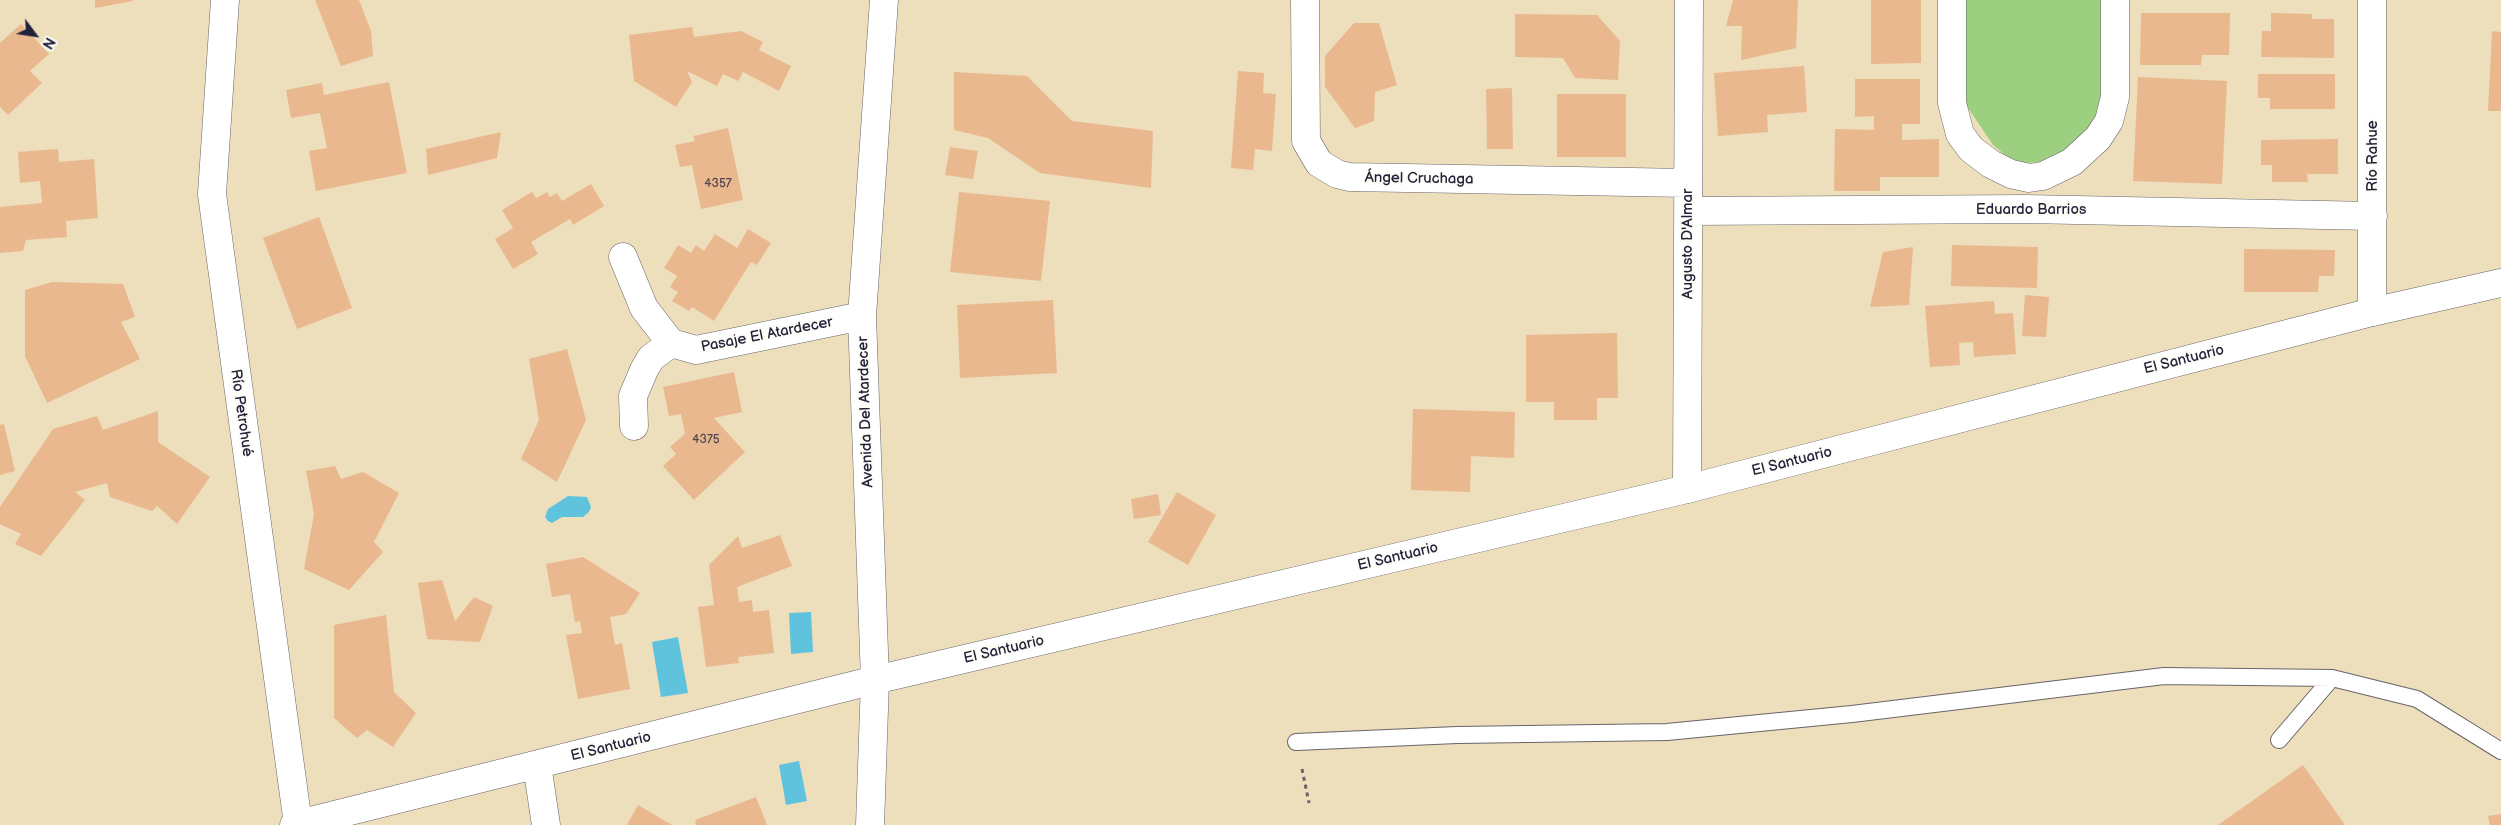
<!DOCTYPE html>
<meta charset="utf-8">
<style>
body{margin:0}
#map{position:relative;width:2501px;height:825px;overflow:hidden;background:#eddebc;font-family:"Balsamiq Sans",sans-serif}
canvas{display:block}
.north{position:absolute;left:10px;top:10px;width:50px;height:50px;-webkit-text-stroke:4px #fdfcf7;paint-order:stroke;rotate:121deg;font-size:14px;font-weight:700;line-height:20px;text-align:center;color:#22223b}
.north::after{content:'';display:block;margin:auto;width:18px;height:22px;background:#22223b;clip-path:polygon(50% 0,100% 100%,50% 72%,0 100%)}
</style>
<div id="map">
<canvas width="2501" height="825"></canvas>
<div class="north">N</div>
</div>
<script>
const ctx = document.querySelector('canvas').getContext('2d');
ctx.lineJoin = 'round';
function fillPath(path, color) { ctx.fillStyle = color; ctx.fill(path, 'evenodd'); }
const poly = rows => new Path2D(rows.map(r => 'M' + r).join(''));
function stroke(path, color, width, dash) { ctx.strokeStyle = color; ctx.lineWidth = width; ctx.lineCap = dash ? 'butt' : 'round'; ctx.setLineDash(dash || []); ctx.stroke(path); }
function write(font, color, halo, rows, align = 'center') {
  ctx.font = font + ' "Balsamiq Sans",sans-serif'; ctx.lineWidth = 5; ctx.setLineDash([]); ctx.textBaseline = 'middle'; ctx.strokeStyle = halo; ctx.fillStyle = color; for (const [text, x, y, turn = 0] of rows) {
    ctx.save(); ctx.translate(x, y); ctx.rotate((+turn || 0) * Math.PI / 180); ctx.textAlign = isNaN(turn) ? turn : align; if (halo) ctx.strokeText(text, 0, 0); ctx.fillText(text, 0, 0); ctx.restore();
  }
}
const green = poly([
 [1964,0,2106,0,2103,107,2079,145,2047,161,2026,163,2010,159,1993,145,1962,99]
]);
const water = poly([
 [568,496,587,497,591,507,589,512,583,517,562,517,552,523,548,521,545,517,548,509],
 [811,612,813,652,791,654,789,613],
 [678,637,688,693,661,697,652,642],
 [799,761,807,801,786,805,779,765]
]);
const building = poly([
 [95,0,133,0,133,1,95,8],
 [315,0,359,0,371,31,373,56,341,66],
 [1733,0,1798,0,1796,48,1741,60,1742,26,1726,26],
 [1871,0,1921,0,1921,63,1871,64],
 [2141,13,2230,13,2229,55,2202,55,2201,65,2140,65],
 [2271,13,2312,14,2312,19,2334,19,2334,58,2261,57,2262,31,2271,31],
 [1515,14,1597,15,1620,41,1618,80,1575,78,1563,58,1515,57],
 [1354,23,1379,23,1397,85,1375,92,1374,121,1355,128,1325,87,1325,56],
 [21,24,49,54,30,71,42,83,8,115,0,107,0,43],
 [692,27,694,37,741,31,763,42,759,50,791,66,779,91,743,72,738,81,723,74,717,86,687,71,692,82,676,107,634,81,629,35],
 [2492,31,2501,32,2501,111,2488,111],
 [1804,66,1807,112,1767,115,1768,132,1718,136,1714,73],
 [1238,71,1264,73,1263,93,1276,94,1272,151,1255,149,1253,170,1231,168],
 [954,72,1027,76,1072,121,1153,131,1151,188,1040,173,988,138,954,130],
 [2258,74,2335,74,2335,109,2270,109,2270,98,2258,98],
 [2138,77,2227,81,2222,184,2133,181],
 [1855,79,1920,79,1920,124,1902,124,1902,140,1939,139,1939,177,1880,177,1880,191,1834,191,1835,129,1874,130,1874,116,1855,117],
 [389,82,407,173,316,191,309,151,327,148,320,113,291,118,286,90,322,83,324,95],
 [1512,88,1513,149,1487,149,1486,89],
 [1557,94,1626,94,1626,157,1557,157],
 [728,128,743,200,701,209,692,165,680,167,675,145,695,141,693,136],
 [501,132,497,158,428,175,426,149],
 [2338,139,2338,174,2307,174,2308,182,2272,182,2272,165,2261,165,2261,140],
 [950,147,978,151,973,179,945,175],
 [58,149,59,162,94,159,98,218,66,221,67,237,26,240,23,251,0,253,0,207,42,203,40,181,20,183,18,152],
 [591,184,604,206,573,225,570,219,531,242,538,254,513,269,495,239,513,228,502,210,532,192,536,198,547,192,550,197,557,193,562,201],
 [959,192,1050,201,1041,281,950,272],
 [319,217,352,308,297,329,263,238],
 [748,229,771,243,757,265,751,262,714,321,692,307,689,311,672,301,678,292,670,287,677,276,664,268,678,245,691,253,696,245,704,251,715,234,737,248],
 [1952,245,2038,247,2037,288,1951,286],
 [1913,247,1909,305,1870,307,1883,252],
 [2244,249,2335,250,2334,276,2319,276,2318,292,2244,292],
 [52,282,123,284,135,317,121,322,140,359,47,403,25,356,25,290],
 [2025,295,2049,297,2046,337,2022,336],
 [1053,300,1057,373,960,378,957,305],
 [1994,301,1995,314,2013,313,2016,354,1974,357,1973,342,1959,343,1960,365,1930,367,1925,306],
 [1617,333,1618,398,1597,398,1597,420,1554,420,1554,402,1526,402,1526,335],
 [567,349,586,420,557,482,521,459,539,420,529,359],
 [734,372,742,412,714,418,745,452,694,500,663,466,676,454,670,447,685,434,681,414,669,416,663,387],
 [1413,409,1515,412,1514,458,1471,456,1470,492,1411,490],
 [158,411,158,442,210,477,177,524,157,506,152,511,110,497,107,483,75,492,85,500,41,556,15,544,21,534,0,524,0,507,53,429,97,416,103,430],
 [4,424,15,471,0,475,0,425],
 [335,466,341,479,363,472,399,493,374,542,383,552,349,590,304,569,314,514,306,471],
 [1177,492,1216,515,1188,565,1148,542],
 [1158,494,1161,515,1134,519,1131,499],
 [780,535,792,566,737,587,739,602,752,600,753,612,769,610,774,653,738,657,739,663,706,667,698,607,714,605,709,565,738,536,742,548],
 [583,557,640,593,626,614,610,617,615,645,622,643,630,689,578,699,566,635,582,633,580,621,575,622,570,594,552,597,546,564],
 [442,580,455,621,474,597,493,606,480,642,427,639,418,583],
 [386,615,394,692,416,713,393,747,367,730,357,738,334,718,334,625],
 [2303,765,2345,825,2218,825],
 [756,797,767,825,696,825,695,820],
 [638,805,672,825,627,825],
 [2501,814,2501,825,2490,825,2488,816]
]);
const path = poly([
 [1302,769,1309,803]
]);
const service = poly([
 [2279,740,2332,678],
 [1296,742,1457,735,1667,732,1852,714,2164,676,2332,678,2417,699,2501,751]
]);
const minor = poly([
 [225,0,212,194,298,824],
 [1305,0,1306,141,1319,163,1337,174,1349,177,1688,183],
 [1952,0,1952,103,1960,134,1971,149,1991,164,2011,174,2029,178,2043,176,2072,162,2098,138,2109,121,2115,97,2115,0],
 [1689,211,2026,209,2373,216],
 [623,257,644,308,671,343,696,350,862,316],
 [2372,312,2372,0],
 [634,426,633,396,644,370,651,358,671,343],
 [1687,489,1689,0],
 [537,765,546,825],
 [870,825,875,680,862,316,884,0]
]);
const tertiary = poly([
 [294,825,875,680,1687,489,2372,312,2501,283]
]);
const numberNames = [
 ["4357",718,184],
 ["4375",706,440]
];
const streetNames = [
 ["Río Rahue",2373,156,-90],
 ["Ángel Cruchaga",1419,179,1],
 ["Eduardo Barrios",2031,210],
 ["Augusto D'Almar",1688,244,-90],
 ["Pasaje El Atardecer",767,335,-11],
 ["El Santuario",2184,360,-14],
 ["Avenida Del Atardecer",866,412,-92],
 ["Río Petrohué",241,413,82],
 ["El Santuario",1792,462,-14],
 ["El Santuario",1398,557,-13],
 ["El Santuario",1004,650,-13],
 ["El Santuario",611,747,-14]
];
fillPath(green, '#9cd080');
fillPath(water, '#60c3de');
fillPath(building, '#eab88f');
stroke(service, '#696468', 18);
stroke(minor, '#696468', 29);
stroke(tertiary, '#696468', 29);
stroke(path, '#696468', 3, [4, 4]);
stroke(service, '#fff', 16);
stroke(minor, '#fff', 28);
stroke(tertiary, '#fff', 28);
write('12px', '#544850', null, numberNames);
write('15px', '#22223b', '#fdfcf7', streetNames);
</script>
